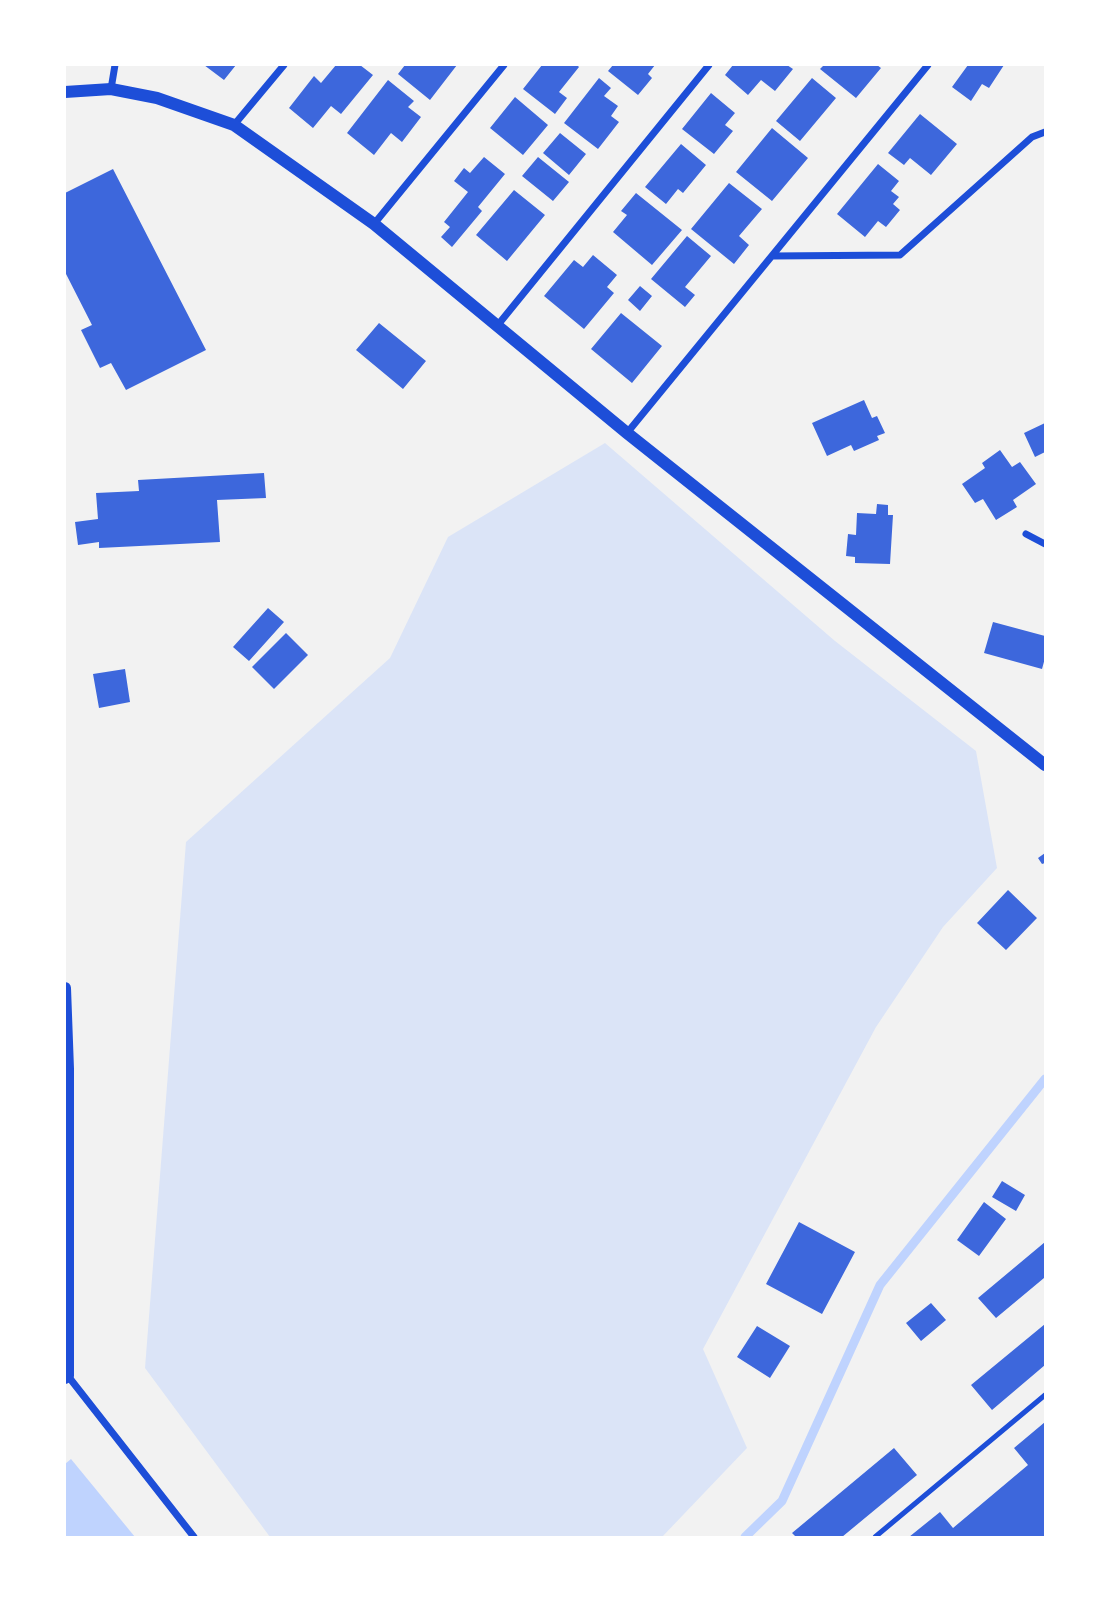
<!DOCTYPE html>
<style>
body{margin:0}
#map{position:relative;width:1110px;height:1602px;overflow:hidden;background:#f2f2f2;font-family:Karla,sans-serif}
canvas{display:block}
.frame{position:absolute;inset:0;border:66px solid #fff;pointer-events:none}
</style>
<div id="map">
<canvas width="1110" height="1602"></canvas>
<div class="frame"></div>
</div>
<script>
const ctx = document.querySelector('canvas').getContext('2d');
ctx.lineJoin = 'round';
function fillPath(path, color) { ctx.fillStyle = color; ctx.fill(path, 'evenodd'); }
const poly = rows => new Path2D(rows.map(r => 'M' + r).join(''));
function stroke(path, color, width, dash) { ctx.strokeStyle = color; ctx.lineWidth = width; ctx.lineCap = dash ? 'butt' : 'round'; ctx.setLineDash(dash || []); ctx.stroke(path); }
const green = poly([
 [605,443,835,641,976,751,997,868,943,927,876,1027,703,1349,747,1448,662,1537,270,1537,145,1368,186,842,390,658,448,537]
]);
const water = poly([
 [71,1459,135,1537,65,1537,65,1464]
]);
const stream = poly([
 [745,1537,782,1501,880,1285,1045,1079]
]);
const building = poly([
 [204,65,236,65,224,80],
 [336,65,360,65,373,75,341,114,331,106,313,128,289,108,314,76,321,83],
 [405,65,457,65,430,100,398,74],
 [542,65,577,65,579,67,559,92,567,98,555,114,523,89],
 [613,65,655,65,648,74,652,78,638,95,608,71],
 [733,65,787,65,793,69,775,91,761,80,748,95,725,75],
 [824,65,877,65,881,68,856,98,820,69],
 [968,65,1004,65,989,88,982,84,971,101,952,87],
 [599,78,611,88,604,96,618,106,611,116,619,122,598,149,564,123],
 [812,78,836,98,800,141,776,121],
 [388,80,414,101,408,107,421,117,402,142,391,133,374,155,347,133],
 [711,93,735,113,725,125,733,131,714,154,682,129],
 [515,97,548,125,523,155,490,128],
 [920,114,957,144,931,175,910,158,904,165,888,153],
 [772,128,808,158,772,201,736,172],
 [560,133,586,154,569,175,543,153],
 [681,144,706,165,683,193,678,189,666,204,645,187],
 [484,157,505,174,478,207,482,211,452,247,441,237,450,227,444,222,468,192,454,181,464,168,470,173],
 [538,157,569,182,553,201,522,176],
 [878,164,899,181,891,191,899,197,893,204,900,210,886,227,878,221,865,237,837,214],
 [113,169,206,350,126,390,111,363,100,368,81,330,92,325,65,272,65,193],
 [729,183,762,209,739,236,749,245,734,264,691,229],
 [514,190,545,215,507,261,476,235],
 [636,193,682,230,652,265,613,232,627,215,621,211],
 [687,236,711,256,685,287,695,295,685,307,651,279],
 [593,255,617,275,607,287,614,293,584,329,544,296,574,260,583,267],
 [640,286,652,296,640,311,628,300],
 [621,313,662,346,632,383,591,349],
 [379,323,426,361,403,389,356,350],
 [864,400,872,418,877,416,885,433,877,436,879,440,854,451,851,445,827,456,812,423],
 [1045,423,1045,452,1035,457,1024,433],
 [1000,450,1012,467,1020,462,1036,484,1013,500,1017,507,996,520,983,499,975,503,962,484,985,468,982,463],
 [264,473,266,498,217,500,220,542,99,548,99,542,78,545,75,522,98,519,96,493,139,491,138,480],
 [877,504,888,505,888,515,893,515,890,564,855,563,855,557,846,556,848,534,856,535,857,513,876,514],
 [268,608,284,622,249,661,233,647],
 [993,622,1045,636,1045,658,1042,669,984,653],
 [286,633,308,655,274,689,252,667],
 [125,669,130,702,99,708,93,674],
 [1045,853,1045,863,1042,864,1038,858],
 [1008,890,1037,918,1006,950,977,923],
 [1002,1181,1025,1195,1016,1211,992,1197],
 [984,1202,1006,1219,979,1256,957,1240],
 [799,1222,855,1252,822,1314,766,1284],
 [1045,1242,1045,1280,1044,1278,996,1318,978,1298],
 [931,1303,946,1320,921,1341,906,1323],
 [1045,1324,1045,1365,992,1410,971,1385],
 [757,1326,790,1346,770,1378,737,1357],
 [1045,1422,1045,1537,909,1537,940,1512,953,1528,1028,1465,1014,1448],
 [894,1448,917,1475,842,1537,796,1537,792,1533]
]);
const service = poly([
 [875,1537,1045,1395]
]);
const minor = poly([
 [111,89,115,65],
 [234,125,284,65],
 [374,224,504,65],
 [772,256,900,255,1032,137,1045,132],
 [497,326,709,65],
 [627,433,928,65],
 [1026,534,1045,544],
 [68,1376,194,1537]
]);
const tertiary = poly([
 [65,92,111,89,157,98,234,125,374,224,627,433,1045,765],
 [65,988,68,1069,68,1376,65,1378]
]);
fillPath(green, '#dbe4f7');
fillPath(water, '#bfd3fe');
stroke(stream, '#bfd3fe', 9);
fillPath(building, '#3d67dc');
stroke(service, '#1d4ed8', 5);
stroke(minor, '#1d4ed8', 7);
stroke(tertiary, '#1d4ed8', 12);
</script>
